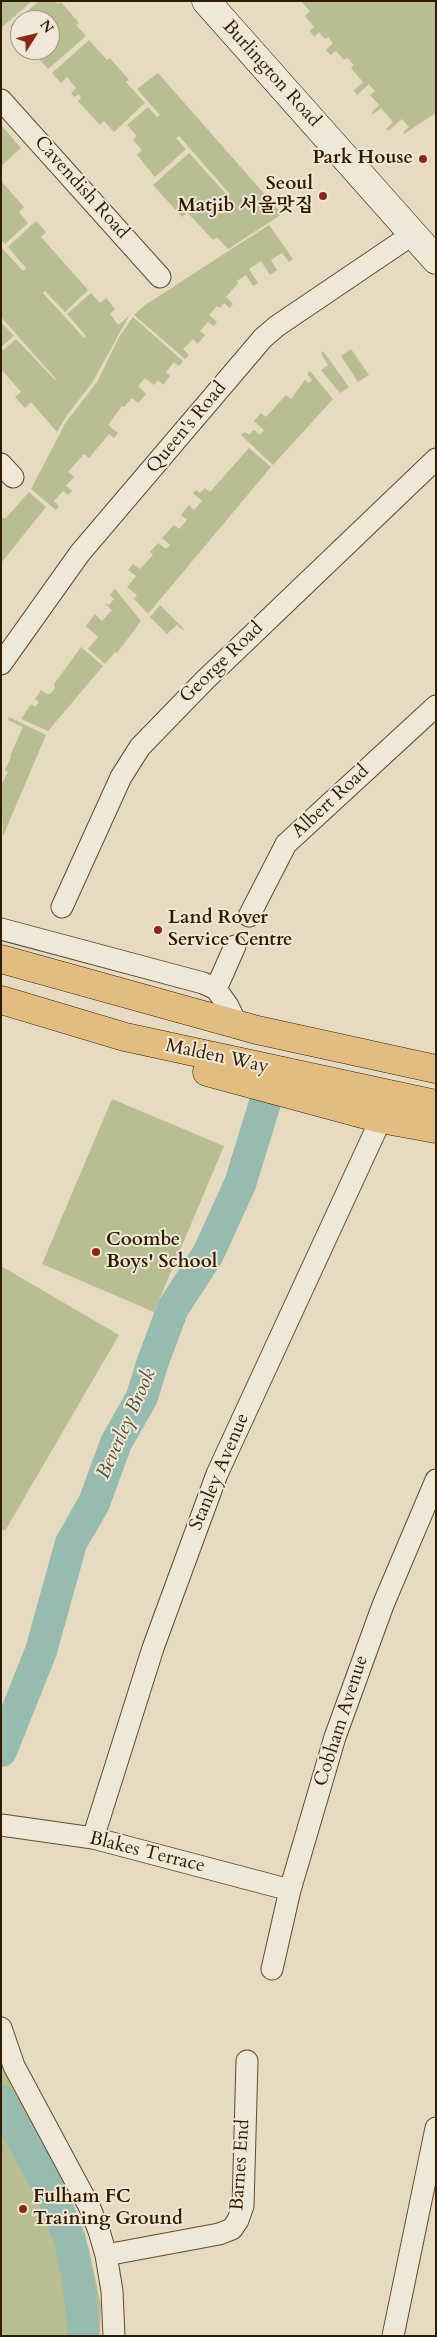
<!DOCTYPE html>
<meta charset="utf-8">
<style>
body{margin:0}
#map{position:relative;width:437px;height:2337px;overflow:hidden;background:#e6dac1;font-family:Cardo,serif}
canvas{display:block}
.frame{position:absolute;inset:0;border:2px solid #321c00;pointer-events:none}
.north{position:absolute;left:10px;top:10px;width:50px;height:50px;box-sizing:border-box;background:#efe7d7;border:1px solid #a39681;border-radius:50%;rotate:54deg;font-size:14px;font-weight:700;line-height:20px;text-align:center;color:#321c00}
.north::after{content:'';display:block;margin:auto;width:18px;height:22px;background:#8f2418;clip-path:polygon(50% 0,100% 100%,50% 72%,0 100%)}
</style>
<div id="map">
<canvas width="437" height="2337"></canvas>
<div class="frame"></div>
<div class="north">N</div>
</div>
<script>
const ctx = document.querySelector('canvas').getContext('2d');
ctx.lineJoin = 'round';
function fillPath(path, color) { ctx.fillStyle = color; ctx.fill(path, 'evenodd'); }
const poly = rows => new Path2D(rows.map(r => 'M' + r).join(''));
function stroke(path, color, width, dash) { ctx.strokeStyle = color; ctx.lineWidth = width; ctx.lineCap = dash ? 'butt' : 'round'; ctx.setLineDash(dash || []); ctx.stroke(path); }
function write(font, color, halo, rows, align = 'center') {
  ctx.font = font + ' Cardo,"Noto Serif KR",serif'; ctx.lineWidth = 4; ctx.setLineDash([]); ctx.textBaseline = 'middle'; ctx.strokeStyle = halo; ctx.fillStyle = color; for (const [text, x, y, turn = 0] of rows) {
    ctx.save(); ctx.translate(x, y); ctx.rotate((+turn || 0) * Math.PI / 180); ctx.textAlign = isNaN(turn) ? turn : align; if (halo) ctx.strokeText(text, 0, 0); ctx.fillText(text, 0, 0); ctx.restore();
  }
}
const green = poly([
 [1,1,32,1,1,28],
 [39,1,55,1,58,4,61,2,79,23,76,25,86,36,48,69,31,50,50,50,50,20,20,20,20,37,10,26],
 [301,1,436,1,436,113,404,134,403,132,409,127,402,119,388,131,386,129,393,122,381,108,373,114,372,112,379,105,370,95,375,91,369,84,357,95,355,92,353,91,363,82,351,68,354,65,347,58,344,60,336,51,330,55,326,50,333,43,328,37,325,39,319,32,314,37,310,31,314,27,305,16,310,11],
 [89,40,107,60,110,58,129,80,126,82,145,103,114,132,104,121,100,125,78,101,81,98,79,94,74,97,71,93,76,88,67,77,61,83,52,73],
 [158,73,282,214,228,249,217,237,213,240,187,212,182,217,153,185,189,153,227,195,229,193,179,136,176,138,186,149,155,177,137,155,142,150,133,140,137,136,127,125,148,107,157,117,160,115,137,89],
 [1,125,21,148,1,166],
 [1,181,24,207,19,212,28,223,5,244,1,240],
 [36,221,46,232,41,237,88,290,65,312,45,291,43,293,84,338,86,336,67,314,91,293,100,303,106,298,115,309,110,314,118,325,129,316,92,383,67,415,57,432,31,402,25,408,15,397,21,392,1,369,1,352,16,339,55,380,56,379,1,317,1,247,23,271,26,268,8,247],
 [269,225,293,259,289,262,282,253,271,260,277,270,270,275,261,261,249,269,258,283,253,286,246,275,237,281,238,283,226,297,233,304,230,308,224,303,220,308,217,306,209,315,217,322,214,326,208,322,200,331,205,335,198,344,193,339,183,349,189,355,185,359,134,315,145,305],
 [133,317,183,361,179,366,174,362,166,372,170,376,163,385,158,380,154,385,145,378,138,386,146,394,138,403,132,398,124,407,122,406,108,425,118,433,114,438,109,434,89,458,84,454,68,472,74,477,66,486,72,491,68,495,63,491,54,501,59,506,56,510,31,489,66,422,97,382,119,337],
 [1,322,14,336,1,347],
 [351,349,369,375,358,382,341,356],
 [323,351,349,387,340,393,321,370,328,365,321,353],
 [310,371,333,399,273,465,241,435,245,432,249,435,254,430,260,435,264,430,254,421,261,413,266,417,286,395,291,399,305,380,309,383,312,380,307,374],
 [249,448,271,467,148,614,134,599,137,595,127,587,136,576,128,570,133,564,140,569,153,555,150,552,158,543,166,549,170,545,162,538,174,525,179,529,187,520,181,515,189,505,194,510,202,501,193,493,196,490,200,493,205,488,210,492],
 [29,492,46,507,1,563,1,518,6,518],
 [115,589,141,621,117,653,115,652,105,664,88,649,98,637,86,626,95,614,102,621,112,610,104,603,109,605,114,599,110,595],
 [160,605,184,629,183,630,177,625,167,634,150,617],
 [81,647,103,666,48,731,21,719,31,704,35,707,39,702,35,699,41,690,47,694,50,694,55,688,54,684],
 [9,717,46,735,3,836,1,785,8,772,5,770,11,757,10,756,23,727,8,720],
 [112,1099,224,1146,154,1312,42,1264],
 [1,1266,119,1335,5,1531,1,1529],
 [1,2065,70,2197,89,2249,101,2306,100,2336,1,2336]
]);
const river = poly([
 [1,1751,41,1651,71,1543,94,1503,116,1443,142,1397,152,1364,173,1308,208,1254,240,1184,265,1103],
 [1,2101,50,2189,70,2240,79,2286,84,2336]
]);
const minor = poly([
 [1,100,160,277],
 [1,464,13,477],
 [1,664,80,553,263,338,277,326,413,234],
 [62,907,121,777,140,747,205,680,436,459],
 [249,916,286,844,436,706],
 [1,929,203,983,216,989,228,1006,237,1025],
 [216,989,235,946],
 [1,1825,93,1838,290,1890],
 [93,1838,153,1648,217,1474,381,1119],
 [272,1969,290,1890,335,1737,383,1605,436,1480],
 [1,2028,14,2066,90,2208,99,2231,106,2255,112,2291,114,2336],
 [106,2255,219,2234,232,2229,238,2220,243,2206,247,2061],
 [393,2336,436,2128]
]);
const secondary = poly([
 [206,1,436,260]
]);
const trunk = poly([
 [1,959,257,1030,436,1069],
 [1,1000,125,1037,436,1104],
 [207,1072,381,1119,436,1129]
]);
const markers = [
 [423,159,5,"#8f2418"],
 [323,196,5,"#8f2418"],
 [158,930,5,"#8f2418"],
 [96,1252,5,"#8f2418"],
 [23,2209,5,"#8f2418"]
];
const streetNames = [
 ["Burlington Road",271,74,48],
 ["Cavendish Road",81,188,48],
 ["Queen's Road",187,428,-50],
 ["George Road",222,663,-44],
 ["Albert Road",331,802,-43],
 ["Malden Way",217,1057,12],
 ["Stanley Avenue",220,1472,-67],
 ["Cobham Avenue",342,1721,-72],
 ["Blakes Terrace",147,1853,14],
 ["Barnes End",241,2165,-86]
];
const poiNames = [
 ["Park House",413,159,"right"],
 ["Seoul",313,185,"right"],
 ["Matjib 서울맛집",313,207,"right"],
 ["Land Rover",168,919],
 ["Service Centre",168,941],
 ["Coombe",106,1241],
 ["Boys' School",106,1263],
 ["Fulham FC",33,2198],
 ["Training Ground",33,2220]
];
const waterNames = [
 ["Beverley Brook",127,1424,-66]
];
fillPath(green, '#b8be91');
stroke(river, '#97bbae', 32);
stroke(minor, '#5f4c30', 23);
stroke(secondary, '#321c00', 29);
stroke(trunk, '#321c00', 29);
stroke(minor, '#efe7d7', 21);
stroke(secondary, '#efe7d7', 28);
stroke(trunk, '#e3bd80', 28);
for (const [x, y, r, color] of markers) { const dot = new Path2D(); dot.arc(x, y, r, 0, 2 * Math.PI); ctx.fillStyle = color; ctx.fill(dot); stroke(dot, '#efe7d7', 2); }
write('19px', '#321c00', '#efe7d7', streetNames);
write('bold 19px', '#321c00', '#efe7d7', poiNames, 'left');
write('italic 20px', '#504c34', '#efe7d7', waterNames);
</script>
